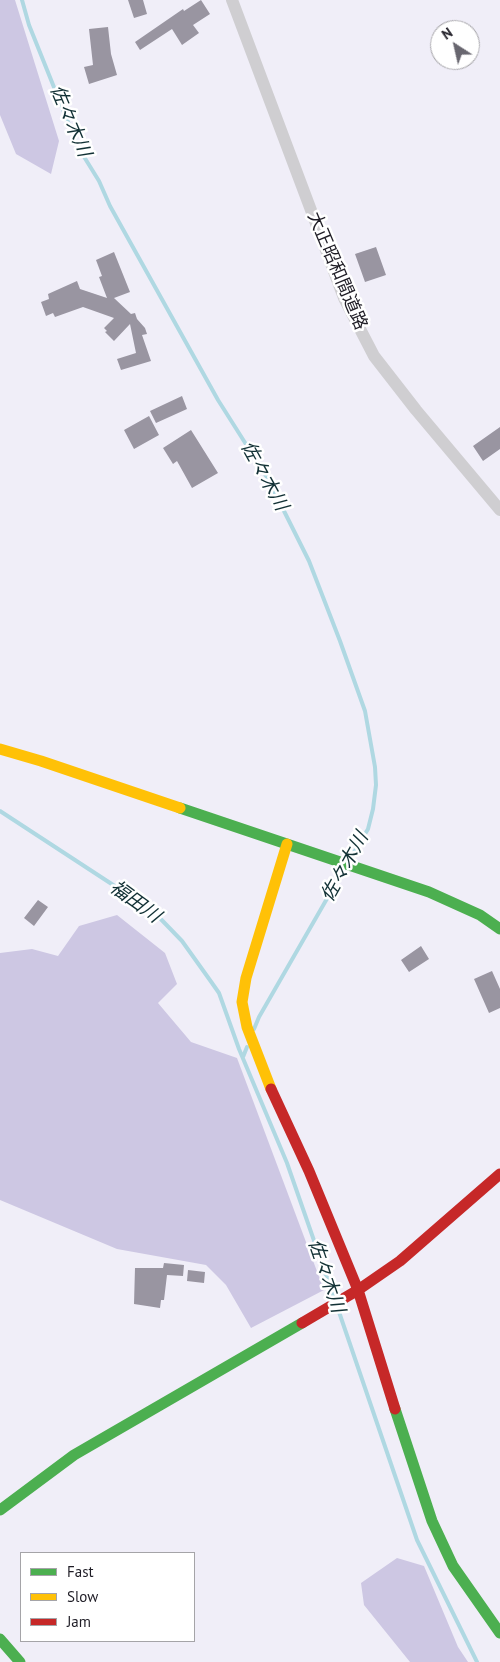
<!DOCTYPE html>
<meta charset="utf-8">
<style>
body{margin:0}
#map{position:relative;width:500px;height:1662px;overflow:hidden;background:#f0eef8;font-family:"PT Sans",sans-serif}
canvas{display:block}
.legend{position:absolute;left:20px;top:1552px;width:175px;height:90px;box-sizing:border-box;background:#fff;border:1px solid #a5a4a8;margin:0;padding:6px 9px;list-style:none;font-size:15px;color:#1e1c25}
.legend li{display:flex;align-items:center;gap:10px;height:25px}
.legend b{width:25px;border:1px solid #a5a4a8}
.north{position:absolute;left:430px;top:20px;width:50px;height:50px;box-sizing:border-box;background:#fff;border:1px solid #a5a4a8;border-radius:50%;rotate:325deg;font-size:14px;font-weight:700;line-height:20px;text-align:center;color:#1e1c25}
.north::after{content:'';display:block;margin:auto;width:18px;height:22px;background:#68666f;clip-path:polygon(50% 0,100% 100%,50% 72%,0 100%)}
</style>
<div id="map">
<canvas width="500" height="1662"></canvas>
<ul class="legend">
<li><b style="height:6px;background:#4caf50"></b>Fast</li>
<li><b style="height:6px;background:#ffc107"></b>Slow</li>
<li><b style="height:6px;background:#c62828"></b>Jam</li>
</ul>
<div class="north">N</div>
</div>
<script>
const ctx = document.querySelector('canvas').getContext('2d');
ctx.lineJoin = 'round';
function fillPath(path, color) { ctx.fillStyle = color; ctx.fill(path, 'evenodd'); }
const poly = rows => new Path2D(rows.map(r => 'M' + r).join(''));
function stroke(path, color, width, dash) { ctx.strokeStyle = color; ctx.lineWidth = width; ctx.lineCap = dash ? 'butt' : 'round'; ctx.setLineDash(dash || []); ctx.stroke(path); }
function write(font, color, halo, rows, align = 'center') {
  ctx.font = font + ' "PT Sans","Noto Sans JP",sans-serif'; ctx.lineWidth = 5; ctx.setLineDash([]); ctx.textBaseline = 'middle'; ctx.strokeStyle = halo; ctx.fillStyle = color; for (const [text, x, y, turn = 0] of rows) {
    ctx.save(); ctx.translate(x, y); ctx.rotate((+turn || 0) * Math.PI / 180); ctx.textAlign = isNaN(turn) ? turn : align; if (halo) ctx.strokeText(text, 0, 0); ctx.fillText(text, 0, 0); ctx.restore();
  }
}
const forest = poly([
 [0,0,15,0,59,141,51,174,16,154,0,115],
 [117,915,165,953,177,984,158,1003,191,1042,237,1058,324,1290,251,1328,226,1285,206,1265,117,1249,0,1200,0,953,32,949,58,956,79,926],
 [397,1558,424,1566,458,1647,468,1662,410,1662,364,1605,361,1583]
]);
const stream = poly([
 [22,0,29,25,78,147,99,181,110,206,218,400,268,479,309,561,340,641,365,711,375,767,376,785,373,809,368,829,350,859],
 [0,811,153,911,182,941,212,983,219,993,239,1049,287,1163,334,1298],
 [254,1029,259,1017,344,869],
 [243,1057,247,1047],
 [338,1309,417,1540,477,1662]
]);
const building = poly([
 [128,0,143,0,147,14,134,18],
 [201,0,210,14,193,25,199,33,182,45,172,29,140,50,135,42,183,9,184,11],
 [108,27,111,54,117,75,89,84,84,67,93,65,89,29],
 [376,247,386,275,365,282,355,254],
 [114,252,130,292,114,298,131,314,135,313,137,319,145,328,147,334,142,335,151,361,121,370,117,359,136,353,130,324,114,341,105,332,107,331,104,328,114,318,83,307,55,317,53,313,46,316,41,302,49,299,48,294,77,281,80,289,107,298,99,277,102,276,96,260],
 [182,396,187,409,156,423,150,411],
 [149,416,159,435,134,449,124,430],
 [500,427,500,449,483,461,473,446],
 [191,430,218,473,192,488,177,461,173,464,163,448],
 [38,900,48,907,34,926,24,918],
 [421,946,429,959,409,972,401,960],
 [492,971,500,989,500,1008,489,1013,474,979],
 [164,1263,184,1265,183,1276,167,1275,164,1300,161,1300,160,1308,134,1304,135,1268,163,1268],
 [188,1270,205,1272,204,1283,187,1281]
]);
const street = poly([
 [232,0,344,298,374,356,416,410,500,510]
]);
const fast = poly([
 [180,808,429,892,480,915,500,929],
 [395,1409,432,1521,453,1566,500,1633],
 [0,1510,74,1455,302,1323],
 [0,1639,20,1662]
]);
const slow = poly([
 [0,749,41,761,180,808],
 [271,1089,247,1027,242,1002,246,978,287,844]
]);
const jam = poly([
 [271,1089,309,1171,358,1290,395,1409],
 [302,1323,358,1290,400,1261,500,1174]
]);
const streetNames = [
 ["大正昭和間道路",337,271,67]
];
const waterNames = [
 ["佐々木川",70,121,67],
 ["佐々木川",264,476,61],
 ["佐々木川",345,867,-61],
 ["福田川",135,902,36],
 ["佐々木川",326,1276,71]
];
fillPath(forest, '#cdc7e3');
stroke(stream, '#afd8e2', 4);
fillPath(building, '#9995a1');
stroke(street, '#cfced1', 12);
stroke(fast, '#4caf50', 11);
stroke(slow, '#ffc107', 11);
stroke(jam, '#c62828', 11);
write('18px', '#1e1c25', '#fff', streetNames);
write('italic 19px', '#123135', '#fff', waterNames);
</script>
